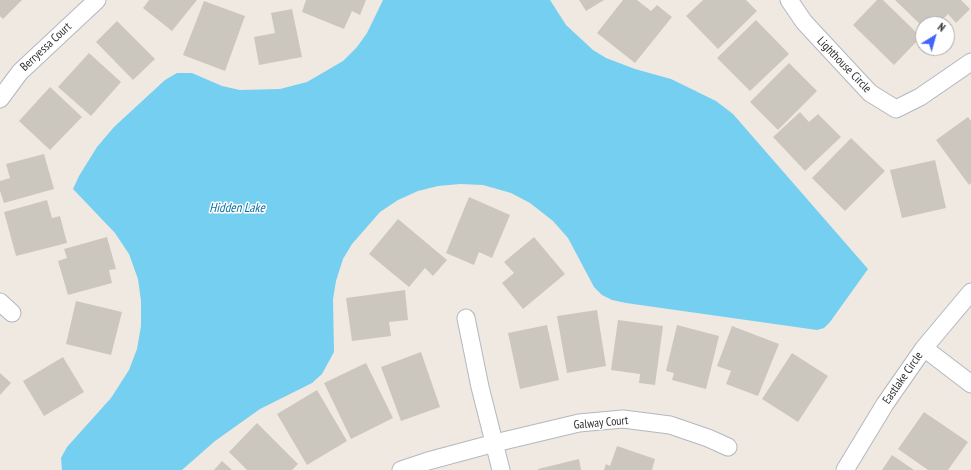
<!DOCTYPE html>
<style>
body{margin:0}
#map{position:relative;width:971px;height:470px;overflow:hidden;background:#efe9e1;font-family:"PT Sans Narrow",sans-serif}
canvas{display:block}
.north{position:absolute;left:915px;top:16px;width:40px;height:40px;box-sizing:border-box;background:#fff;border:1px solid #ababab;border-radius:50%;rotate:37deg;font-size:11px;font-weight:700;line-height:16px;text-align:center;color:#2e2e2e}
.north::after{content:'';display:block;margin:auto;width:14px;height:18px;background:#4264fb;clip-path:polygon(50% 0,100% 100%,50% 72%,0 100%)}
</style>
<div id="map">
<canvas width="971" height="470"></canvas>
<div class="north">N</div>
</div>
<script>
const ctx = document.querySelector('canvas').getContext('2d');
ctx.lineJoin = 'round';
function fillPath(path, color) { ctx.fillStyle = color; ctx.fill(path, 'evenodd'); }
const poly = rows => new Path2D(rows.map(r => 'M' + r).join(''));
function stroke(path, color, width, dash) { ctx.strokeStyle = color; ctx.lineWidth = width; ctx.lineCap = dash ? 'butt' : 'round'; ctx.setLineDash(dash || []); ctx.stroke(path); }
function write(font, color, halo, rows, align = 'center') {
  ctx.font = font + ' "PT Sans Narrow",sans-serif'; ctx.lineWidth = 3; ctx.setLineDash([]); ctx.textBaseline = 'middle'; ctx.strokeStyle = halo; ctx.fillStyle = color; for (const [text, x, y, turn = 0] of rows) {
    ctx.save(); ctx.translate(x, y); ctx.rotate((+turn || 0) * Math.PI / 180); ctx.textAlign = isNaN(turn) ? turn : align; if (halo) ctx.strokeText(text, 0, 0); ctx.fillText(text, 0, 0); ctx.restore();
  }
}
const water = poly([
 [383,0,550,0,566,25,593,50,606,58,635,69,671,79,716,101,733,114,868,269,830,322,824,328,817,330,626,303,612,300,602,295,594,287,568,238,553,221,530,203,511,193,483,185,460,184,438,186,418,191,398,200,380,212,352,244,343,259,336,281,333,299,334,352,322,374,312,383,260,409,215,441,182,470,62,470,61,458,67,447,111,398,129,370,137,349,141,326,141,301,138,279,129,254,115,233,73,189,79,176,97,147,114,127,165,80,177,73,192,73,222,86,240,90,280,89,307,82,343,61,357,47,367,33]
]);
const building = poly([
 [0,0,22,0,3,19,0,16],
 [149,0,197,0,172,31,143,8],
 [306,0,366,0,360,15,352,11,344,29,302,12],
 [579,0,604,0,586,11],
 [623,0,637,0,651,11,657,5,672,17,635,63,597,33],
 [703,0,746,0,757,11,718,49,686,16],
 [877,0,883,0,921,37,894,65,853,25],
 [895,0,961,0,970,9,956,23,948,14,938,24,923,24,923,27],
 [204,1,245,16,225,71,183,55],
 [292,9,302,57,259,65,254,37,275,33,271,13],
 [756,20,789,54,750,91,717,58],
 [117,21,155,59,133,80,96,42],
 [89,53,121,82,91,116,58,87],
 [789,63,817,91,778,130,750,102],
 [50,87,82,117,50,150,19,121],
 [800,112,809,122,818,114,841,137,805,171,773,137],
 [968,117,971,121,971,183,969,185,936,140],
 [851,138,885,171,845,211,812,178],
 [44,154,54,189,4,203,0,191,0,181,10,178,6,164],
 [935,160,946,208,902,218,890,170],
 [469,197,510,215,492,258,479,252,474,265,446,253],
 [47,200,52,218,60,216,67,243,16,256,4,212],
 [398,219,447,260,433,276,425,268,409,287,369,254],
 [107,237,116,269,109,270,112,283,68,295,58,261,67,258,64,249],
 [534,237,565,274,523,309,502,283,514,273,504,262],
 [405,290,408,320,389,322,391,336,352,341,346,298],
 [76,301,122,312,111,355,66,344],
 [597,310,606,366,567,373,557,316],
 [618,320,663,326,655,385,639,383,640,374,611,370],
 [547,325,559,380,520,389,508,333],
 [677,325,719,336,706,389,672,380,674,373,666,371],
 [732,326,779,344,758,396,726,384,731,371,717,366],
 [421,352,440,407,401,421,381,367],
 [792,353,828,376,798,422,762,399],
 [63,357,84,392,44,416,23,381],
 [366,363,393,418,351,439,324,383],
 [0,373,11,383,0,395],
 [317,390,347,441,307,465,277,414],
 [924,412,968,442,948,470,928,470,898,449],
 [257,423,298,464,292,470,247,470,229,452],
 [617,446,655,459,652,470,604,470,606,464,610,466],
 [892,455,914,470,882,470],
 [579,459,581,470,538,470,538,469],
 [222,461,232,470,214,470]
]);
const street = poly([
 [789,0,804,22,870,93,896,109,920,97,971,62],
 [0,99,20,72,97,0],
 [0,302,12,313],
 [466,318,480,387,501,470],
 [924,348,971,384],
 [401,470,428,461,495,443,579,423,623,419,670,425,708,438,728,447],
 [845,470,885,404,924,348,971,292]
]);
const streetNames = [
 ["Berryessa Court",46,47,-43],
 ["Lighthouse Circle",844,65,46],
 ["Eastlake Circle",903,378,-55],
 ["Galway Court",601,423,-5]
];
const waterNames = [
 ["Hidden Lake",237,208]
];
fillPath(water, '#75cff0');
fillPath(building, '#cbc7bf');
stroke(street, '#b4b7c1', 19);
stroke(street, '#fff', 17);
write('12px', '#2e2e2e', '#fff', streetNames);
write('italic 13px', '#0d6fa3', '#fff', waterNames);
</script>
